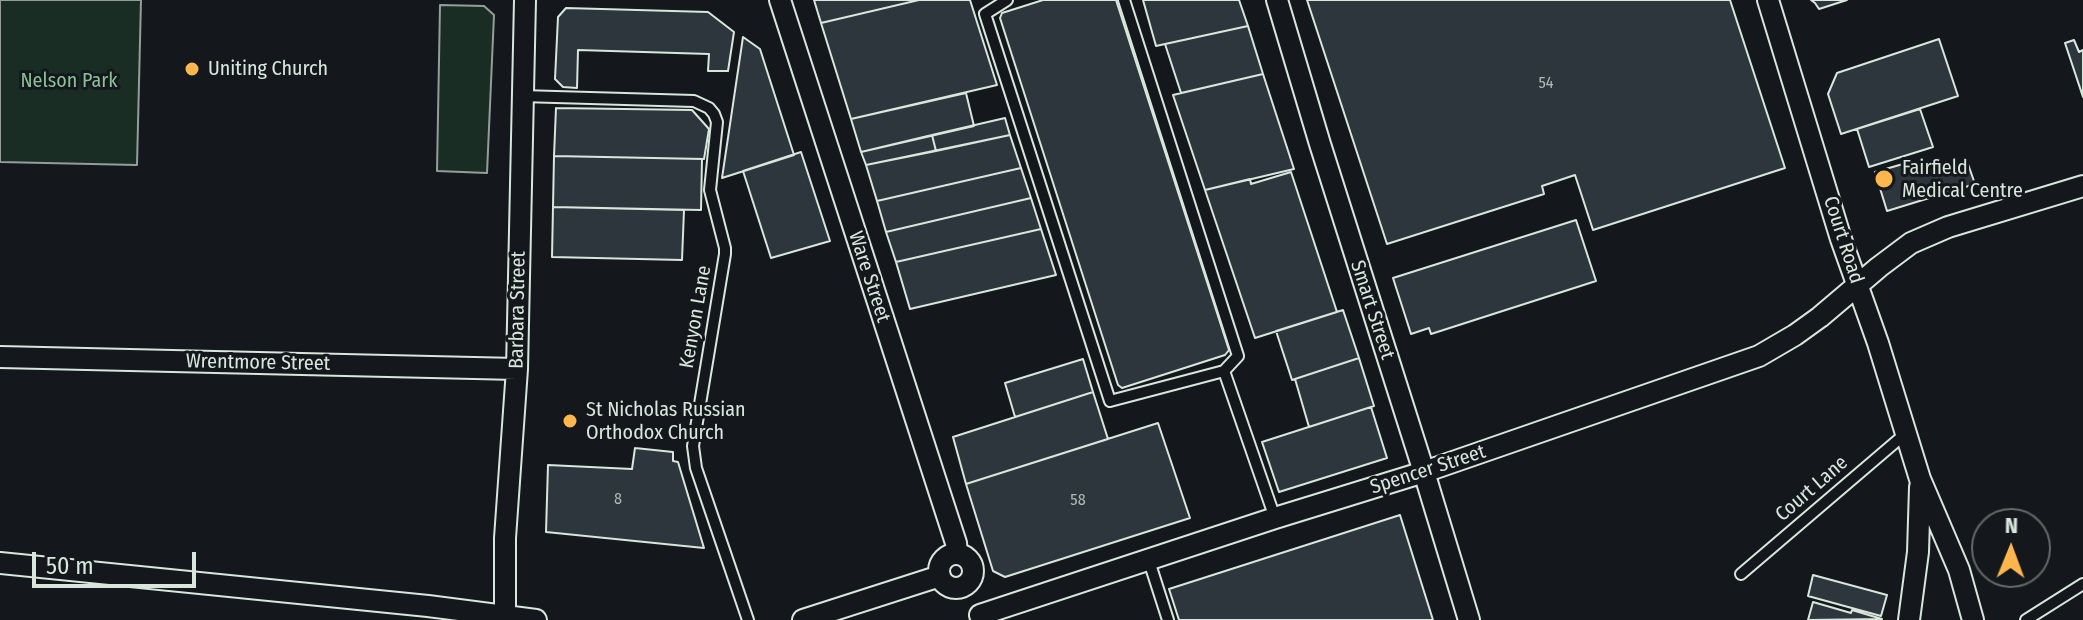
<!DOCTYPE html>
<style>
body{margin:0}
#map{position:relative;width:2083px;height:620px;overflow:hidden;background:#14181c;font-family:"Fira Sans Condensed",sans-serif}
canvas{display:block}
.north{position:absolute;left:1971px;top:508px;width:80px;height:80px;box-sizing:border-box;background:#14181c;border:2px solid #626a69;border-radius:50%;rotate:1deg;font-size:22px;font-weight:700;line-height:32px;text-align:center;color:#d8e6dc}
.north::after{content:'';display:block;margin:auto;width:28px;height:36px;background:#ffb74d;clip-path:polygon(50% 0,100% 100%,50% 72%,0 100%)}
.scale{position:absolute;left:32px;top:552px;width:164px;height:36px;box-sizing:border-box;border:4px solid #d8e6dc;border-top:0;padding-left:10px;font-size:24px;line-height:28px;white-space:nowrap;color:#d8e6dc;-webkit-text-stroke:6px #14181c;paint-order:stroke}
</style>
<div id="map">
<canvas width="2083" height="620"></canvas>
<div class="north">N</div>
<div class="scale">50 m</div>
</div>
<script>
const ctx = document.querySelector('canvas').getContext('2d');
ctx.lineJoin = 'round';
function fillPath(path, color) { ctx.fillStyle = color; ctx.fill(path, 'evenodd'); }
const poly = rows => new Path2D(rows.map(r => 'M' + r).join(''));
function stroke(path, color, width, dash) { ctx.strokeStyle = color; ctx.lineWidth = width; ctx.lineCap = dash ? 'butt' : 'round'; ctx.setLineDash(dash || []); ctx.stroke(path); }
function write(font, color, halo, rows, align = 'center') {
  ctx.font = font + ' "Fira Sans Condensed",sans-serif'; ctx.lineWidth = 6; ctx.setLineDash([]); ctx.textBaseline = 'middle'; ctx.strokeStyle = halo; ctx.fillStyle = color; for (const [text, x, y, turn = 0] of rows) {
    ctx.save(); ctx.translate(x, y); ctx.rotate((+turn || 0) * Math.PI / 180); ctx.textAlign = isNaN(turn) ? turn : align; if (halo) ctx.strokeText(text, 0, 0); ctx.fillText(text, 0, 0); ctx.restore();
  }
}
const green = poly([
 [0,0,141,0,137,165,0,162,0,0],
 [440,5,484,6,494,15,487,173,437,171,440,5]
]);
const building = poly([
 [814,0,919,0,821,23,814,0],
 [919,0,970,0,997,85,851,119,821,23,919,0],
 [1043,0,1116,0,1229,350,1225,355,1122,388,1118,385,1000,18,1002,13,1043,0],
 [1143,0,1239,0,1248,26,1156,46,1143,0],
 [1307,0,1730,0,1785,168,1593,230,1575,175,1542,186,1544,194,1387,244,1307,0],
 [1811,0,1847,0,1819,9,1815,3,1811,0],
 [566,8,708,12,734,32,728,71,708,71,709,54,578,50,577,88,563,87,555,79,558,17,566,8],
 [1248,26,1263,74,1181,93,1165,44,1248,26],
 [743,37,760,49,794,155,722,178,743,37],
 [1939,39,1958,96,1841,134,1828,94,1837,73,1939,39],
 [2074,40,2079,52,2083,50,2083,97,2065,43,2074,40],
 [1263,74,1294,169,1205,190,1173,95,1263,74],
 [966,93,974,126,861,152,851,119,966,93],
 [556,108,692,110,709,129,704,159,554,156,556,108],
 [1920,109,1933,147,1869,167,1857,129,1920,109],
 [1005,118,1010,135,936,151,932,135,1005,118],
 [932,135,936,151,866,165,861,152,932,135],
 [1010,135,1021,168,877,201,866,165,1010,135],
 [801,152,830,241,771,258,743,171,801,152],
 [554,156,702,159,701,210,553,207,554,156],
 [1910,162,1913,173,1930,168,1933,175,1968,164,1975,184,1887,211,1875,172,1910,162],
 [1021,168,1031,198,886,232,877,201,1021,168],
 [1291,172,1337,312,1255,338,1205,190,1250,179,1251,184,1291,172],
 [1031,198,1041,229,896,262,886,232,1031,198],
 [553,207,684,210,682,260,552,257,553,207],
 [1576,220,1596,281,1431,334,1429,328,1411,334,1393,278,1576,220],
 [1041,229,1056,275,910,309,896,262,1041,229],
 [1343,310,1359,358,1292,380,1276,331,1343,310],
 [1359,358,1374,406,1309,427,1295,379,1359,358],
 [1083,359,1093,392,1015,417,1005,383,1083,359],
 [1093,392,1108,439,966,484,953,437,1093,392],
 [1371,407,1387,458,1279,492,1262,442,1371,407],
 [1158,423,1190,518,1005,577,993,571,966,484,1158,423],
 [635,448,673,452,673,461,678,462,704,548,546,532,548,465,632,469,635,448],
 [1400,515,1433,620,1179,620,1169,589,1400,515],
 [1813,575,1887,595,1881,616,1808,596,1813,575],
 [1813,602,1851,613,1852,610,1882,619,1808,620,1813,602]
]);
const lane = poly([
 [1007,0,985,14,1110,401,1224,371,1238,356,1124,0],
 [521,96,694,101,709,108,714,114,717,122,710,190,725,248,725,254,693,446,696,468,748,620],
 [1224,371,1275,518],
 [1149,561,1168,620],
 [1741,574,1905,434],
 [2026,620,2083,584]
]);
const street = poly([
 [780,0,956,543,957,554],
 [1277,0,1320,144,1424,472,1469,620],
 [1768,0,1841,239,1878,343,1920,479,1959,570,1973,620],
 [0,357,517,369],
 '939 571a17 17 0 1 1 34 0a17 17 0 1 1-34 0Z',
 [0,563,428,606,536,620],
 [980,615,1275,518,1424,472,1759,356,1795,335,1820,317,1879,267,1911,243,1948,227,2083,186],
 [505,620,505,538,517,369,525,0],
 [803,620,940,576],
 [1909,620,1918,552,1920,487]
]);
const markers = [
 [192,69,8,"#ffb74d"],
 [1884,179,10,"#ffb74d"],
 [570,421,8,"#ffb74d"]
];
const numberNames = [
 ["54",1546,84],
 ["8",618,500],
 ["58",1078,501]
];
const poiNames = [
 ["Uniting Church",208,69],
 ["Fairfield",1902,168],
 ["Medical Centre",1902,191],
 ["St Nicholas Russian",586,410],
 ["Orthodox Church",586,433]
];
const parkNames = [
 ["Nelson Park",69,81]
];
const streetNames = [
 ["Court Road",1843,240,72],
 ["Ware Street",869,277,72],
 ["Barbara Street",518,310,-89],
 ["Smart Street",1372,310,72],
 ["Kenyon Lane",696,317,-80],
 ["Wrentmore Street",258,363,1],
 ["Spencer Street",1428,470,-18],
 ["Court Lane",1812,489,-41]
];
fillPath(green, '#1a2d24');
stroke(green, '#939e99', 2);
fillPath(building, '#2c363c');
stroke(building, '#d8e6dc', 2);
stroke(lane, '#d8e6dc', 14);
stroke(street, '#d8e6dc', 24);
stroke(lane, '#14181c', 10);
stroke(street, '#14181c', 20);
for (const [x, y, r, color] of markers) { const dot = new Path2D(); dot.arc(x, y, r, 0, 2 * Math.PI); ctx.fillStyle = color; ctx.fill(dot); stroke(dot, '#14181c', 3); }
write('16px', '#adbab4', null, numberNames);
write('20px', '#d8e6dc', '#14181c', poiNames, 'left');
write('20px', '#8ac095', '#14181c', parkNames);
write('20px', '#d8e6dc', '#14181c', streetNames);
</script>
